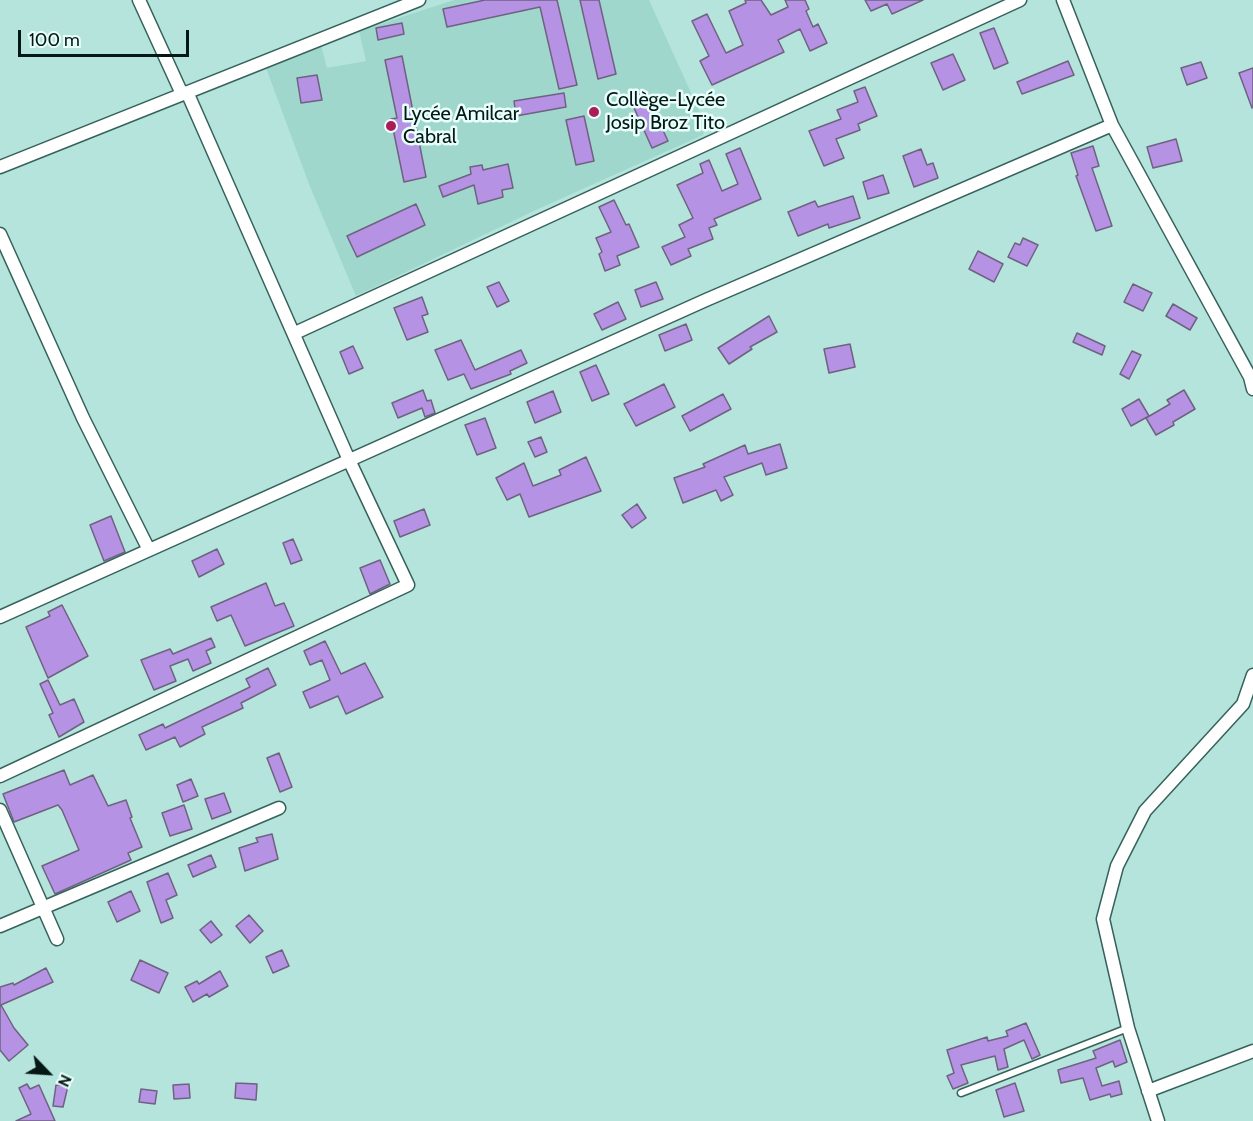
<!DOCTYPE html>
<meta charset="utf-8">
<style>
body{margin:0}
#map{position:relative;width:1253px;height:1121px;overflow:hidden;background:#b4e4db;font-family:Cabin,sans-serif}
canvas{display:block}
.north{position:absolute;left:18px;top:1043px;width:60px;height:60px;-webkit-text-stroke:4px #e8fffb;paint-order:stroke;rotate:115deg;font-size:16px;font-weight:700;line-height:24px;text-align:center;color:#061815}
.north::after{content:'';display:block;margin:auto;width:21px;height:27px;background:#061815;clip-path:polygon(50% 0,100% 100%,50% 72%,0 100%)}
.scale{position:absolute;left:18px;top:30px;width:171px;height:27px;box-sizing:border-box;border:3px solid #061815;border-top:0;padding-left:8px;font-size:18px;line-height:21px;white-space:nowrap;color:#061815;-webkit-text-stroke:4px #e8fffb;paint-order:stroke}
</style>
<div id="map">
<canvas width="1253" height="1121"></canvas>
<div class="north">N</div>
<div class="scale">100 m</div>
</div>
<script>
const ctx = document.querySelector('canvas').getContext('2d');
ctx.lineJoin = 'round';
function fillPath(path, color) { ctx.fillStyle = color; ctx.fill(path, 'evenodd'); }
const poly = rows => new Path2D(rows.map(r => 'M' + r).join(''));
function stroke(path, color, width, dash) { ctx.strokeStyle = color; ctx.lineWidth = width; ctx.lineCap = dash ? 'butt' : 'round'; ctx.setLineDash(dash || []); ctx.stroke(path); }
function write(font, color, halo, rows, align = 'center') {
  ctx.font = font + ' Cabin,sans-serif'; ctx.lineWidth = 5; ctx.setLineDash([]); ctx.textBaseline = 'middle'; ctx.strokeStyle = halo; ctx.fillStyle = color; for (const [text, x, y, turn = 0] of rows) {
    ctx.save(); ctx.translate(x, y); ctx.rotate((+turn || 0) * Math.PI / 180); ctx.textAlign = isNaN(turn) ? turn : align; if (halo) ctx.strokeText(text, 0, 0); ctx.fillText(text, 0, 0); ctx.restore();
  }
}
const built = poly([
 [454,0,649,0,706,126,703,135,538,209,356,296,309,184,266,68,321,45,327,68,366,61,359,31]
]);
const building = poly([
 [485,0,557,0,577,85,559,89,540,7,447,27,443,9,485,0],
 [580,0,599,0,616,74,598,79,580,0],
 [745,0,761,0,771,15,788,7,785,0,805,0,809,9,806,11,813,27,818,24,827,43,810,51,800,29,778,40,784,52,712,85,700,61,709,56,692,21,707,14,726,53,743,45,729,11,746,3,745,0],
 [865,0,923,0,892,14,887,4,871,11,865,0],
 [402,23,404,34,378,40,376,28,402,23],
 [994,28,1008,63,994,69,980,33,994,28],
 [953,54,965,80,943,90,931,63,953,54],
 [402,56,426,177,404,182,391,119,397,118,385,60,402,56],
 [1068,61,1074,75,1022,94,1017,82,1068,61],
 [1201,62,1207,78,1187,85,1181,68,1201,62],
 [1253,68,1253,107,1252,108,1239,73,1253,68],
 [317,75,322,100,301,103,297,78,317,75],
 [865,87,877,116,858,124,860,130,836,139,844,158,824,166,809,131,841,119,837,110,858,102,854,91,865,87],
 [645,92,668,141,652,148,630,99,645,92],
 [564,93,566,107,516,116,514,101,564,93],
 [584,116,594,161,576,165,566,120,584,116],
 [1176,139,1182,161,1153,168,1147,147,1176,139],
 [1093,146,1099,166,1092,168,1112,226,1096,231,1076,176,1078,175,1071,153,1093,146],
 [740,148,761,199,714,219,717,225,709,228,713,239,688,249,691,256,671,265,662,247,685,237,679,225,693,218,677,185,703,173,700,164,709,160,722,191,738,184,726,154,740,148],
 [921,149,927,165,933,163,938,178,914,187,903,156,921,149],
 [508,164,513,188,502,190,503,197,478,204,474,185,443,197,439,186,471,174,470,167,482,165,483,170,508,164],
 [883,175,889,193,868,199,863,182,883,175],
 [853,196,860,218,829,228,828,224,798,236,788,212,815,201,818,207,853,196],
 [614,200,626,225,629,224,639,247,617,256,620,265,605,271,599,254,602,252,596,238,611,232,599,207,614,200],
 [416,204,425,225,357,257,347,236,416,204],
 [1023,238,1038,245,1027,266,1008,257,1015,243,1020,245,1023,238],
 [978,251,1003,264,994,282,969,269,978,251],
 [499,282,509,301,497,307,487,287,499,282],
 [656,282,663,299,641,307,635,290,656,282],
 [1133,284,1152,293,1143,311,1124,302,1133,284],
 [422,297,428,314,422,316,428,332,407,340,394,308,422,297],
 [618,302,626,319,602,330,594,314,618,302],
 [1173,304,1197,318,1190,330,1166,316,1173,304],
 [769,316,777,332,750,347,752,349,729,364,718,348,769,316],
 [686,324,692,340,665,351,659,335,686,324],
 [1077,333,1105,346,1102,355,1073,342,1077,333],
 [461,340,475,370,521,350,527,363,510,371,511,374,471,389,464,374,448,380,435,350,461,340],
 [850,344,855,367,829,373,824,349,850,344],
 [353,346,363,368,349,374,340,352,353,346],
 [1132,351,1141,355,1129,379,1120,374,1132,351],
 [596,365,609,394,592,401,580,372,596,365],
 [664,384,675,407,636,426,624,404,664,384],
 [423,390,427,401,431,400,435,413,425,417,422,408,398,418,392,403,423,390],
 [1184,390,1195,409,1173,422,1174,425,1156,435,1146,418,1170,404,1167,400,1184,390],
 [553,391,561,412,535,423,527,402,553,391],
 [723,394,731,409,690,431,682,416,723,394],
 [1139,399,1149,416,1131,426,1122,409,1139,399],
 [485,418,496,448,477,455,465,425,485,418],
 [541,437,547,452,535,457,528,442,541,437],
 [780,444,787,468,766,475,762,463,724,477,733,495,721,501,716,490,683,503,674,478,705,467,703,464,745,445,748,454,780,444],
 [586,457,601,491,529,517,520,494,507,500,496,478,524,463,533,486,561,475,559,470,586,457],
 [637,504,646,518,632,528,622,515,637,504],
 [424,509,430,525,400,537,394,521,424,509],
 [111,516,125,552,104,561,90,525,111,516],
 [293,539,302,560,291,564,283,543,293,539],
 [217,549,224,564,199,577,192,561,217,549],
 [380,560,390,584,370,594,360,568,380,560],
 [266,583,275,606,284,603,294,626,245,646,231,615,217,621,211,607,266,583],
 [62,605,88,656,48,678,26,627,50,616,48,612,62,605],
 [211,638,215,647,206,651,211,663,193,671,188,659,170,666,176,681,154,690,141,660,170,649,173,654,211,638],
 [325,641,341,674,365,663,383,697,346,714,338,696,310,708,303,692,330,680,322,660,310,665,304,651,325,641],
 [268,668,276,685,241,703,243,708,202,727,205,734,180,747,175,737,146,750,139,735,163,724,165,728,250,687,246,679,268,668],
 [48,680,60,705,74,699,84,722,59,737,49,715,53,713,40,684,48,680],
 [279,753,292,787,280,792,267,758,279,753],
 [64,770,70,785,93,775,108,806,126,800,132,817,130,818,142,847,128,853,131,860,55,894,42,866,79,850,62,810,58,805,14,822,3,794,64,770],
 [191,779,198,796,183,802,177,785,191,779],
 [224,793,231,812,212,819,205,799,224,793],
 [184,805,192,829,170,836,162,813,184,805],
 [272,834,278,859,245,871,239,848,258,842,256,838,272,834],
 [211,855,216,867,193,877,188,865,211,855],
 [168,873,177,895,166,900,173,918,161,923,147,882,168,873],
 [131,891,140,911,117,922,108,902,131,891],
 [249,915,263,931,250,943,236,926,249,915],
 [211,921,222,935,211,943,200,930,211,921],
 [282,950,289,966,273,973,266,957,282,950],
 [140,960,168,973,159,993,131,980,140,960],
 [46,968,53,982,1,1005,14,1028,28,1045,9,1061,0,1050,0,987,13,983,14,985,46,968],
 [220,971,228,986,209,997,207,994,193,1002,185,987,197,981,199,984,220,971],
 [1026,1023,1040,1055,1032,1059,1024,1040,1004,1049,1008,1067,998,1070,995,1056,961,1065,968,1083,953,1089,947,1076,954,1073,947,1050,987,1037,988,1041,1008,1036,1006,1031,1026,1023],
 [1120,1040,1127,1062,1115,1067,1113,1061,1096,1068,1102,1086,1119,1081,1122,1094,1111,1097,1110,1094,1090,1100,1083,1078,1061,1083,1058,1070,1096,1058,1093,1051,1120,1040],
 [236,1083,257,1084,256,1100,235,1098,236,1083],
 [1015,1083,1024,1111,1004,1117,996,1090,1015,1083],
 [27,1084,30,1089,39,1085,55,1121,16,1121,31,1114,19,1088,27,1084],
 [189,1084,190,1098,174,1099,173,1085,189,1084],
 [56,1085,68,1086,63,1107,53,1106,56,1085],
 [141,1089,157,1091,155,1104,139,1102,141,1089]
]);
const lane = poly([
 [961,1093,1128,1028]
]);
const street = poly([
 [139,0,182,94],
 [1063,0,1112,125,1250,377,1253,389],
 [0,167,419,0],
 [0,234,83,418,149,550],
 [295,333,1020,0],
 [0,617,706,300,1112,125],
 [0,776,408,585,349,460,187,92],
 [0,810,57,939],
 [0,926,279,808],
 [1148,1091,1253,1051],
 [1158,1121,1128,1028,1103,919,1117,866,1145,811,1243,704,1253,675]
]);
const markers = [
 [594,112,6,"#ac1d57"],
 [391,126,6,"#ac1d57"]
];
const poiNames = [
 ["Collège-Lycée",606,100],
 ["Josip Broz Tito",606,123],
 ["Lycée Amilcar",403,114],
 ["Cabral",403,137]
];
fillPath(built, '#a0d7cd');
fillPath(building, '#b592e4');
stroke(building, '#6f6281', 1.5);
stroke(lane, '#36625b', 9);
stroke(street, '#36625b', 15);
stroke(lane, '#fff', 6);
stroke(street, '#fff', 12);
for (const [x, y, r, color] of markers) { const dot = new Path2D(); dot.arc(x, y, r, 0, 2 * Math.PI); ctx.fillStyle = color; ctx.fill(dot); stroke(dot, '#e8fffb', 2); }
write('20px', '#061815', '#e8fffb', poiNames, 'left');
</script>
